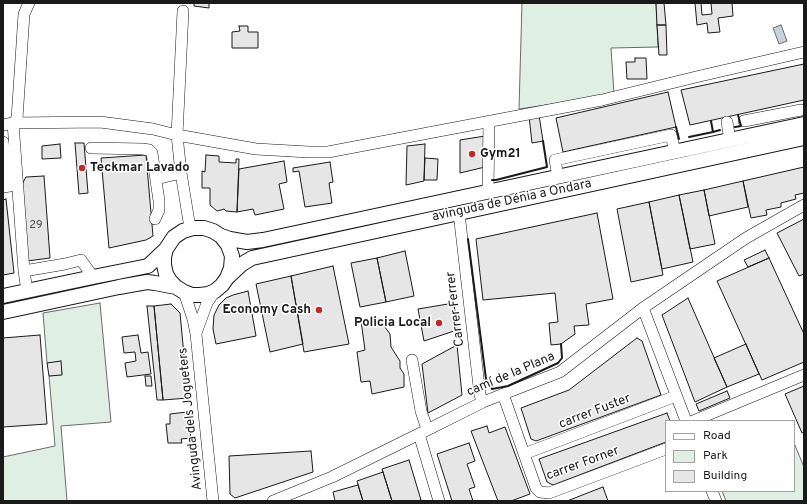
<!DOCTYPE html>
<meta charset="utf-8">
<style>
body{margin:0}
#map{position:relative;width:807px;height:504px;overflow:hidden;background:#fff;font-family:Overpass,sans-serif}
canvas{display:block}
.frame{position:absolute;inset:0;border:4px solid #1a1a1a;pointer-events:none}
.legend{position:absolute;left:665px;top:420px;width:130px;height:72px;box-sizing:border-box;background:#fff;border:1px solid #a3a3a3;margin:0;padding:5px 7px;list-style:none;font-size:12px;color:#1a1a1a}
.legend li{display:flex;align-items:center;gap:8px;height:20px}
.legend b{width:20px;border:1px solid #a3a3a3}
</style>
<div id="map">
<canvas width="807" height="504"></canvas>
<div class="frame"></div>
<ul class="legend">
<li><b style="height:5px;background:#fff"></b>Road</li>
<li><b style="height:11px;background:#e0efe3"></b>Park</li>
<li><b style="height:11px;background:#e6e6e6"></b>Building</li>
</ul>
</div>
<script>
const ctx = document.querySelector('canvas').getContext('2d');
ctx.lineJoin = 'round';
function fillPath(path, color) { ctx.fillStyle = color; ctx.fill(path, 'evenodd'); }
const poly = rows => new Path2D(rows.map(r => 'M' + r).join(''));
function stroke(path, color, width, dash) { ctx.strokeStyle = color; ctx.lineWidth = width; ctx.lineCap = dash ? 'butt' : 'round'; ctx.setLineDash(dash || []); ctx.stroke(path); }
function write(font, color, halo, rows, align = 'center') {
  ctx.font = font + ' Overpass,sans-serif'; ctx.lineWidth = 3; ctx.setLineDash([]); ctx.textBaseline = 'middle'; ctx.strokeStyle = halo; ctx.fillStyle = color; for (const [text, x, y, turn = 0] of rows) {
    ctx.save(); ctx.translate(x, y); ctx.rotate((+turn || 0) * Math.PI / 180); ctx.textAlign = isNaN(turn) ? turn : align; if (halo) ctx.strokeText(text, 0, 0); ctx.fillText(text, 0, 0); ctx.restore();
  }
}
const green = poly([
 [522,3,656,3,658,47,611,48,614,94,607,96,519,109,522,3],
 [100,303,111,422,61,426,67,501,3,501,3,457,55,446,49,376,62,374,60,362,47,363,43,313,100,303],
 [794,443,804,467,804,501,726,501,722,491,794,491,794,443]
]);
const water = poly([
 [781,25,787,41,779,44,773,28,781,25]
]);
const building = poly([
 [194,3,209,3,209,8,194,6,194,3],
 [656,3,664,3,666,25,657,25,656,3],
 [695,3,701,3,702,15,712,14,711,3,732,3,733,16,718,18,720,32,708,33,707,23,697,25,695,3],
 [657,25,666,25,667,55,659,55,657,25],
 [239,26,248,26,248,32,258,32,258,48,232,48,232,32,240,31,239,26],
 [635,58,646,58,647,79,627,79,626,62,635,62,635,58],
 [804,64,804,100,690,125,681,90,804,64],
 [668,92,676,127,563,152,556,118,668,92],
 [539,115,543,141,532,143,529,116,539,115],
 [485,136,485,167,460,173,460,140,485,136],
 [75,143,84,143,88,193,79,194,75,143],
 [60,144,61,158,42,159,42,146,60,144],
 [425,144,424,181,406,185,407,146,425,144],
 [146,155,153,236,146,240,109,248,101,158,146,155],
 [206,155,219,156,219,162,236,163,236,159,239,159,237,212,226,211,224,209,221,210,217,211,210,205,210,188,202,188,202,171,205,172,206,155],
 [425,158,438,159,437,180,424,180,425,158],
 [284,161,287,182,279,184,284,209,255,215,253,209,237,212,239,169,284,161],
 [330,162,333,182,329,183,332,203,305,207,299,171,293,172,293,168,330,162],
 [804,167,804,193,795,195,796,199,781,203,781,207,766,210,767,215,751,218,743,181,804,167],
 [44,176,50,258,27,261,21,186,26,177,44,176],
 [743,181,748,207,709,216,704,190,743,181],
 [704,190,715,244,690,249,679,195,704,190],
 [679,195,693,262,662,269,649,202,679,195],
 [6,199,14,273,3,275,3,200,6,199],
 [649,202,663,275,631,282,617,209,649,202],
 [597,213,613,299,586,304,589,325,574,326,575,334,561,344,551,345,549,323,558,322,555,293,483,300,476,239,597,213],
 [804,219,804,274,799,276,777,233,804,219],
 [765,250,769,258,748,267,744,260,765,250],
 [405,251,414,296,386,302,377,258,405,251],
 [377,258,386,302,360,307,351,263,377,258],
 [769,258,804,334,804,362,762,380,717,281,769,258],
 [333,266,349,344,304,352,291,276,333,266],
 [291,276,303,344,270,352,256,284,291,276],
 [248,291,256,336,216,344,213,329,214,315,219,305,226,298,233,295,248,291],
 [688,298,727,387,695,402,662,315,688,298],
 [454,303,457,330,424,341,418,309,454,303],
 [171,304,180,313,188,398,163,400,154,306,171,304],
 [147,306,154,306,163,400,157,400,147,306],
 [379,319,390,334,391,347,400,361,400,368,404,374,404,387,372,394,370,381,361,382,357,352,365,350,361,321,379,319],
 [40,335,47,424,3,427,3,338,40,335],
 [138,335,141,353,148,352,151,374,127,377,125,363,136,361,135,352,124,353,122,337,138,335],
 [637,338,642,341,661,395,536,441,531,439,521,408,569,390,637,338],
 [746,344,759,374,727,387,714,358,746,344],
 [457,345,462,395,428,413,422,364,457,345],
 [61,361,62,375,49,376,47,363,61,361],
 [145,376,151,376,152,386,146,386,145,376],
 [804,386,804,432,802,433,785,394,804,386],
 [727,391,730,398,699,411,696,404,727,391],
 [187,412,191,438,181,439,182,443,168,443,166,424,170,424,170,414,187,412],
 [667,413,670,421,666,421,666,442,553,485,547,482,539,459,667,413],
 [487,426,489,433,505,427,530,494,511,501,498,501,471,431,487,426],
 [469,443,475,461,467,464,475,487,469,489,473,501,452,501,437,454,469,443],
 [311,451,313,472,235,498,230,494,229,456,311,451],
 [409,460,421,500,417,501,392,501,382,469,409,460],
 [383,472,392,501,363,501,357,481,383,472],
 [358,485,363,501,335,501,333,492,358,485],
 [603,487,608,501,567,501,603,487]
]);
const minor = poly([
 [183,11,177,135,181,173,190,228],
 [744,121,801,110],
 [727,122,730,140],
 [3,125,13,123,100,122,153,129,177,135,256,149,309,152,328,152,602,100,700,76,804,52],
 [3,142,10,186,3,187],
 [91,148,143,149,149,150,152,153,159,201,159,210,155,219],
 [558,177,555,160,671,135,675,152],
 [156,179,181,173],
 [488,191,489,121],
 [459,213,480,395,483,402],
 [24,271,65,264,81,260,93,277],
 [27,291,24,271,13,123,17,119,24,14,29,3],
 [184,292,193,319,196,334,213,501],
 [643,308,686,421],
 [196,333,207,303,215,291],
 [412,360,421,411,427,429],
 [503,394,536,488,540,492,549,493,666,449],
 [693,421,804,375],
 [419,434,439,501],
 [524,454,676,396],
 [712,491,716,501],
 [273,501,332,477,419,434,483,402,560,372,643,308,746,238,804,205]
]);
const major = poly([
 [221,236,230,239,247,242,263,240,804,124],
 [227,278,242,264,252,258,804,138],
 [3,296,93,277,148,266,166,249],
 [3,312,119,287,147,282,155,283,176,287,184,292,192,295,200,295,208,294,215,291,222,285,227,278,231,268,232,256,228,245,221,236,213,231,204,228,193,228,183,231,174,237,166,249,164,257,164,265,166,274,170,281,176,287]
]);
const wall = poly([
 [676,127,679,139],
 [735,127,741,126,738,115],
 [713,132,720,130],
 [689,137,713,132,711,121],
 [492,180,496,180,547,167,543,141],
 [468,239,486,379,492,389,508,386,558,363,562,358,561,344]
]);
const markers = [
 [472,154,4,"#c62828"],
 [82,168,4,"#c62828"],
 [319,310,4,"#c62828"],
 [439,323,4,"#c62828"]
];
const numberNames = [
 ["29",36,226]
];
const poiNames = [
 ["Gym21",480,154],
 ["Teckmar Lavado",90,168],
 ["Economy Cash",311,310,"right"],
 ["Policia Local",431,323,"right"]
];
const streetNames = [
 ["avinguda de Dénia a Ondara",512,201,-12],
 ["Carrer Ferrer",456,309,-97],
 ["camí de la Plana",511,375,-23],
 ["carrer Fuster",595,412,-21],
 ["Avinguda dels Jogueters",191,419,-96],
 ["carrer Forner",583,464,-20]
];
fillPath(green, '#e0efe3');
stroke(green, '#6a6a6a', 1);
fillPath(water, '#c6d2dc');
stroke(water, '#6a6a6a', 1);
fillPath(building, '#e6e6e6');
stroke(building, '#1a1a1a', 1);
stroke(minor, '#1a1a1a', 12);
stroke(major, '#1a1a1a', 16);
stroke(minor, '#fff', 11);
stroke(major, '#fff', 14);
stroke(wall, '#1a1a1a', 2);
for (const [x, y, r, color] of markers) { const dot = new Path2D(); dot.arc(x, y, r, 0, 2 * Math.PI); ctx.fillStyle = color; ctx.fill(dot); stroke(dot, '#fff', 1.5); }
write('11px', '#4d4d4d', null, numberNames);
write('bold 13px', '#1a1a1a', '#fff', poiNames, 'left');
write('13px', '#1a1a1a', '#fff', streetNames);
</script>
